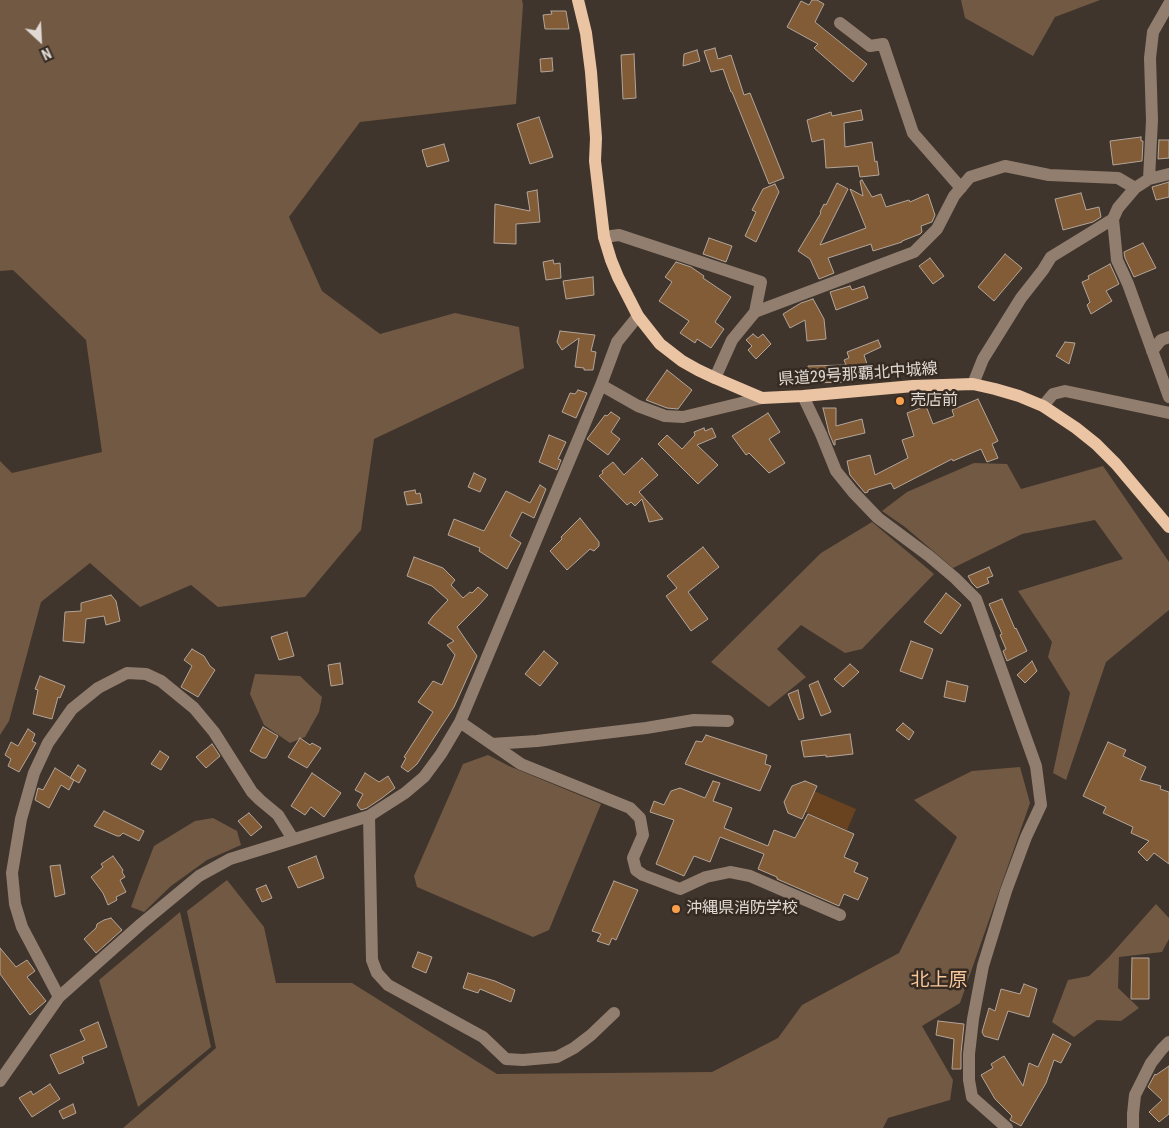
<!DOCTYPE html>
<meta charset="utf-8">
<style>
body{margin:0}
#map{position:relative;width:1169px;height:1128px;overflow:hidden;background:#40352c;font-family:"Roboto Condensed",sans-serif}
canvas{display:block}
.north{position:absolute;left:15px;top:15px;width:50px;height:50px;-webkit-text-stroke:4px #362b22;paint-order:stroke;rotate:155deg;font-size:14px;font-weight:700;line-height:20px;text-align:center;color:#e1dad4}
.north::after{content:'';display:block;margin:auto;width:18px;height:22px;background:#e1dad4;clip-path:polygon(50% 0,100% 100%,50% 72%,0 100%)}
</style>
<div id="map">
<canvas width="1169" height="1128"></canvas>
<div class="north">N</div>
</div>
<script>
const ctx = document.querySelector('canvas').getContext('2d');
ctx.lineJoin = 'round';
function fillPath(path, color) { ctx.fillStyle = color; ctx.fill(path, 'evenodd'); }
const poly = rows => new Path2D(rows.map(r => 'M' + r).join(''));
function stroke(path, color, width, dash) { ctx.strokeStyle = color; ctx.lineWidth = width; ctx.lineCap = dash ? 'butt' : 'round'; ctx.setLineDash(dash || []); ctx.stroke(path); }
function write(font, color, halo, rows, align = 'center') {
  ctx.font = font + ' "Roboto Condensed","Noto Sans JP",sans-serif'; ctx.lineWidth = 5; ctx.setLineDash([]); ctx.textBaseline = 'middle'; ctx.strokeStyle = halo; ctx.fillStyle = color; for (const [text, x, y, turn = 0] of rows) {
    ctx.save(); ctx.translate(x, y); ctx.rotate((+turn || 0) * Math.PI / 180); ctx.textAlign = isNaN(turn) ? turn : align; if (halo) ctx.strokeText(text, 0, 0); ctx.fillText(text, 0, 0); ctx.restore();
  }
}
const green = poly([
 [0,0,522,0,523,5,516,104,360,122,289,217,322,291,380,334,455,313,519,327,524,368,374,439,361,530,305,597,218,607,191,585,140,607,90,563,41,602,9,721,0,735,0,461,12,473,102,452,86,340,13,270,0,271],
 [961,0,1100,0,1055,17,1033,56,965,18],
 [974,463,1007,464,1021,489,1103,466,1169,562,1169,610,1106,662,1066,780,1053,773,1070,693,1048,657,1052,642,1018,591,1123,559,1095,520,1022,534,953,568,905,527,882,511,907,492],
 [872,522,934,574,862,649,845,653,801,625,777,649,806,677,769,707,711,662,821,553],
 [255,674,300,676,322,697,319,712,305,737,290,743,264,725,250,694],
 [488,755,509,766,601,804,549,930,533,937,417,887,414,876,463,764],
 [1020,767,1030,803,960,1003,922,1026,953,1080,950,1100,888,1118,883,1128,123,1128,216,1048,187,911,227,880,264,927,276,983,352,983,497,1074,712,1072,778,1038,802,1005,899,953,957,837,914,800,972,771],
 [213,818,237,831,241,845,207,860,171,886,144,912,131,907,140,882,154,846,195,821],
 [1156,904,1169,918,1169,939,1162,952,1119,957,1118,988,1139,1008,1121,1021,1097,1020,1074,1037,1052,1022,1068,980,1089,976,1108,958],
 [180,912,211,1047,138,1107,99,980]
]);
const water = poly([
 [814,791,856,809,847,830,805,812]
]);
const building = poly([
 [812,0,817,0,824,4,815,22,867,64,853,82,814,48,818,44,787,27,801,1,809,5,812,0],
 [551,11,566,11,569,29,545,29,543,15,552,14,551,11],
 [715,48,718,59,731,55,744,95,750,93,784,178,769,184,732,92,731,92,723,69,711,72,704,51,715,48],
 [697,50,700,61,683,66,684,54,697,50],
 [634,54,636,98,623,99,621,55,634,54],
 [552,58,553,71,541,72,540,59,552,58],
 [861,110,863,120,844,123,845,147,872,142,875,162,877,161,879,175,860,177,858,166,826,168,824,139,812,142,807,120,831,112,832,116,861,110],
 [539,117,553,157,530,164,517,124,539,117],
 [1141,137,1141,141,1143,141,1142,161,1113,165,1110,141,1141,137],
 [1159,140,1169,140,1169,158,1158,159,1159,140],
 [444,144,449,161,427,167,422,150,444,144],
 [862,180,872,197,881,194,886,207,909,200,910,202,928,194,935,215,932,222,921,226,922,232,920,234,902,241,902,242,873,251,871,244,828,258,834,273,819,279,810,259,798,251,821,213,820,212,824,204,826,205,837,183,848,189,820,245,866,228,850,189,863,196,860,181,862,180],
 [1169,182,1169,197,1156,200,1152,187,1169,182],
 [775,184,779,192,756,242,745,236,756,212,752,210,763,189,775,184],
 [537,190,540,222,516,224,516,244,494,243,495,204,530,211,527,192,537,190],
 [1081,193,1086,210,1099,207,1101,217,1093,222,1063,230,1055,199,1081,193],
 [709,238,732,246,726,262,703,254,709,238],
 [1143,243,1156,268,1134,277,1125,258,1124,252,1143,243],
 [1005,254,1022,268,994,301,978,287,1005,254],
 [930,258,944,276,933,284,919,266,930,258],
 [553,260,554,264,560,263,561,278,546,280,543,262,553,260],
 [676,262,691,267,704,276,703,278,731,297,715,322,724,329,711,348,697,339,695,343,680,333,689,321,659,301,672,282,665,277,676,262],
 [1110,264,1119,284,1106,291,1112,301,1091,314,1087,305,1090,302,1082,282,1089,279,1088,276,1110,264],
 [593,277,594,295,566,299,563,281,593,277],
 [850,286,852,290,864,286,868,298,836,310,830,292,850,286],
 [813,299,824,319,826,339,807,341,805,320,790,328,783,314,801,303,813,299],
 [560,331,595,335,591,351,596,352,593,370,584,370,584,368,575,367,579,338,562,350,557,342,560,331],
 [753,334,758,338,763,334,771,344,756,359,748,350,752,346,746,340,753,334],
 [878,340,881,347,864,355,870,373,850,382,809,383,808,366,846,365,844,360,849,358,847,352,878,340],
 [1065,342,1075,343,1069,364,1056,356,1065,342],
 [667,370,692,390,678,409,667,408,646,400,667,370],
 [578,390,587,393,576,418,562,412,570,393,575,394,578,390],
 [978,399,998,441,992,444,998,458,987,462,981,449,953,461,952,459,894,489,891,483,868,490,868,492,865,493,850,475,847,461,870,455,875,475,908,458,902,440,914,436,907,413,926,406,933,424,954,416,952,410,978,399],
 [823,408,836,408,836,426,862,419,865,433,835,440,835,445,834,445,829,433,823,408],
 [611,412,620,418,611,432,620,439,608,455,587,439,605,415,607,416,611,412],
 [768,413,780,432,769,439,785,463,769,473,749,453,746,455,732,436,768,413],
 [704,428,705,431,712,428,716,437,697,445,718,465,698,484,658,444,667,435,682,449,695,435,694,432,704,428],
 [549,435,566,442,558,459,561,460,557,470,539,462,549,435],
 [642,458,658,475,639,492,663,519,649,522,642,499,635,506,631,502,627,505,599,476,603,473,602,471,613,462,624,475,642,458],
 [474,473,486,479,480,492,468,487,474,473],
 [540,485,546,489,534,518,522,512,510,536,521,543,507,569,479,551,480,548,448,535,454,519,484,531,506,491,530,503,540,485],
 [415,490,416,494,420,493,422,503,407,505,404,492,415,490],
 [580,518,599,542,599,546,594,551,590,549,567,570,550,551,562,539,561,537,580,518],
 [703,547,719,567,688,592,708,619,691,631,666,596,677,588,667,576,703,547],
 [414,557,443,568,455,580,451,585,463,598,470,592,472,593,478,587,488,595,479,605,457,627,477,656,454,707,417,764,408,772,401,767,406,758,404,757,433,712,418,702,433,681,442,685,455,655,447,645,454,641,428,623,433,616,448,600,432,586,407,576,414,557],
 [989,567,993,576,987,578,989,583,977,588,972,583,968,576,989,567],
 [946,593,961,605,941,634,924,622,946,593],
 [111,595,116,601,120,621,106,625,104,616,86,619,84,643,63,641,65,612,81,611,81,603,111,595],
 [1002,599,1015,629,1016,628,1027,651,1007,661,1003,651,1006,649,1000,635,1002,634,989,604,1002,599],
 [287,632,294,656,279,660,271,637,287,632],
 [911,641,933,649,922,679,900,671,911,641],
 [192,649,204,656,210,666,215,670,198,697,181,687,192,666,184,660,192,649],
 [544,651,558,663,540,686,525,674,544,651],
 [1032,661,1037,671,1025,683,1017,675,1032,661],
 [340,663,343,684,331,686,328,665,340,663],
 [850,664,859,672,843,687,834,679,850,664],
 [40,676,65,686,60,698,58,697,52,719,33,714,38,690,35,689,40,676],
 [818,681,831,712,821,716,809,685,818,681],
 [947,681,968,686,965,702,944,697,947,681],
 [798,690,804,718,799,720,788,694,798,690],
 [903,723,914,732,909,740,896,730,903,723],
 [263,727,278,736,266,758,262,758,250,751,263,727],
 [28,729,35,734,32,741,36,743,19,772,8,766,11,759,5,755,11,742,18,746,28,729],
 [850,734,853,754,826,757,826,755,804,757,801,741,850,734],
 [706,735,767,755,765,764,771,766,760,791,685,764,696,741,702,742,706,735],
 [300,738,310,745,312,743,321,748,307,768,288,757,300,738],
 [1108,742,1126,750,1123,756,1146,767,1140,780,1161,786,1160,789,1169,792,1169,864,1154,853,1147,861,1138,852,1149,841,1131,833,1133,827,1103,813,1106,807,1083,796,1108,742],
 [212,744,220,756,206,768,196,757,212,744],
 [160,751,169,757,161,770,151,764,160,751],
 [78,765,86,770,79,783,70,778,78,765],
 [55,768,74,780,69,790,61,785,49,808,35,800,38,788,43,790,55,768],
 [312,773,341,793,324,817,311,807,305,815,291,806,312,773],
 [365,773,379,782,388,776,395,788,382,798,367,808,361,810,357,805,363,794,355,790,365,773],
 [713,781,720,783,713,801,732,808,724,828,768,846,774,830,795,838,808,814,854,834,844,857,858,863,854,872,868,878,858,900,844,894,839,906,777,879,777,877,758,869,764,854,720,837,710,862,694,856,684,876,656,864,674,820,650,812,654,801,664,805,671,791,680,788,705,798,713,781],
 [805,781,817,786,802,819,788,813,784,802,792,786,805,781],
 [104,811,144,831,139,841,123,833,120,836,117,836,94,826,104,811],
 [249,813,262,827,251,836,238,821,249,813],
 [113,856,123,870,122,872,125,877,120,880,126,892,116,897,117,900,108,905,103,893,91,877,103,867,101,864,113,856],
 [316,856,324,878,298,888,288,867,316,856],
 [60,865,65,894,55,897,50,866,60,865],
 [614,881,638,890,616,940,612,938,609,945,597,941,601,934,592,931,614,881],
 [266,885,272,898,262,902,256,889,266,885],
 [111,918,122,930,96,953,84,939,96,928,97,924,104,920,111,918],
 [0,948,16,967,27,960,35,971,27,977,46,1001,30,1015,0,974,0,948],
 [418,952,432,957,426,973,412,967,418,952],
 [1132,958,1149,958,1149,999,1131,999,1132,958],
 [468,973,495,981,515,990,511,1002,480,989,478,993,463,988,468,973],
 [1024,984,1037,989,1029,1017,1008,1011,998,1040,984,1036,982,1032,989,1008,995,1011,1001,989,1020,994,1024,984],
 [938,1021,964,1024,961,1053,961,1069,952,1069,954,1039,936,1035,938,1021],
 [98,1022,107,1047,82,1057,84,1063,59,1074,50,1055,85,1040,80,1030,98,1022],
 [1053,1034,1071,1044,1061,1063,1054,1060,1046,1083,1021,1126,1010,1120,1012,1116,995,1099,981,1075,993,1068,991,1064,1004,1056,1023,1086,1029,1063,1038,1067,1053,1034],
 [1169,1066,1169,1114,1159,1122,1149,1112,1162,1100,1148,1087,1155,1074,1156,1075,1169,1066],
 [50,1084,60,1099,32,1117,19,1098,31,1091,33,1095,50,1084],
 [73,1104,76,1113,63,1119,59,1111,73,1104]
]);
const minor = poly([
 [840,23,870,46,883,44,913,133,961,188],
 [1149,179,1152,120,1150,58,1153,32,1169,4],
 [1113,219,1117,260,1128,284,1169,397],
 [604,237,619,235,761,282,755,312,732,340,715,378],
 [755,312,914,252,937,229,954,196,970,177,1005,166,1049,175,1118,178,1135,188],
 [1152,351,1161,340,1169,337],
 [973,384,983,359,1021,298,1043,270,1051,257,1113,219,1118,208,1135,188,1149,179,1169,174],
 [601,385,638,406,665,416,683,417,762,398],
 [803,396,821,434,836,471,853,492,878,518,929,556,955,578,976,599,1036,766,1041,805,1026,837,1006,891,983,966,973,1019,969,1054,969,1080,972,1097,1007,1128],
 [1043,406,1053,394,1065,391,1169,413],
 [460,722,521,764,630,808,640,818,643,835,633,858,636,870,643,875,680,889,706,877,730,872,750,876,840,915],
 [492,744,537,741,646,728,694,720,728,721],
 [369,816,372,960,377,973,388,985,483,1037,506,1059,523,1060,557,1057,574,1048,591,1035,614,1013],
 [59,997,22,927,15,904,12,873,21,819,34,773,48,743,72,709,98,688,127,673,146,674,161,681,194,708,214,732,252,792,260,800,278,815,293,839],
 [0,1081,59,997,141,924,199,876,230,859,369,816,405,793,424,777,441,754,460,722,601,385,617,342,638,316],
 [1133,1128,1133,1114,1135,1095,1151,1063,1162,1049,1169,1042]
]);
const major = poly([
 [578,0,586,33,591,72,596,138,595,161,604,237,611,260,618,277,638,316,660,344,682,361,698,370,715,378,762,398,803,396,913,386,973,384,995,389,1019,396,1043,406,1076,428,1096,444,1116,464,1169,527]
]);
const markers = [
 [900,401,5,"#f8a04b"],
 [676,909,5,"#f8a04b"]
];
const streetNames = [
 ["県道29号那覇北中城線",858,375,-4]
];
const poiNames = [
 ["売店前",910,401],
 ["沖縄県消防学校",686,909]
];
const quarterNames = [
 ["北上原",939,981]
];
fillPath(green, '#715944');
fillPath(water, '#694320');
fillPath(building, '#825b37');
stroke(building, '#b2a59a', 1);
stroke(minor, '#917e6f', 12);
stroke(major, '#ebc4a4', 12);
for (const [x, y, r, color] of markers) { const dot = new Path2D(); dot.arc(x, y, r, 0, 2 * Math.PI); ctx.fillStyle = color; ctx.fill(dot); stroke(dot, '#362b22', 2); }
write('16px', '#e1dad4', '#362b22', streetNames);
write('16px', '#e1dad4', '#362b22', poiNames, 'left');
write('19px', '#f9c79c', '#362b22', quarterNames);
</script>
